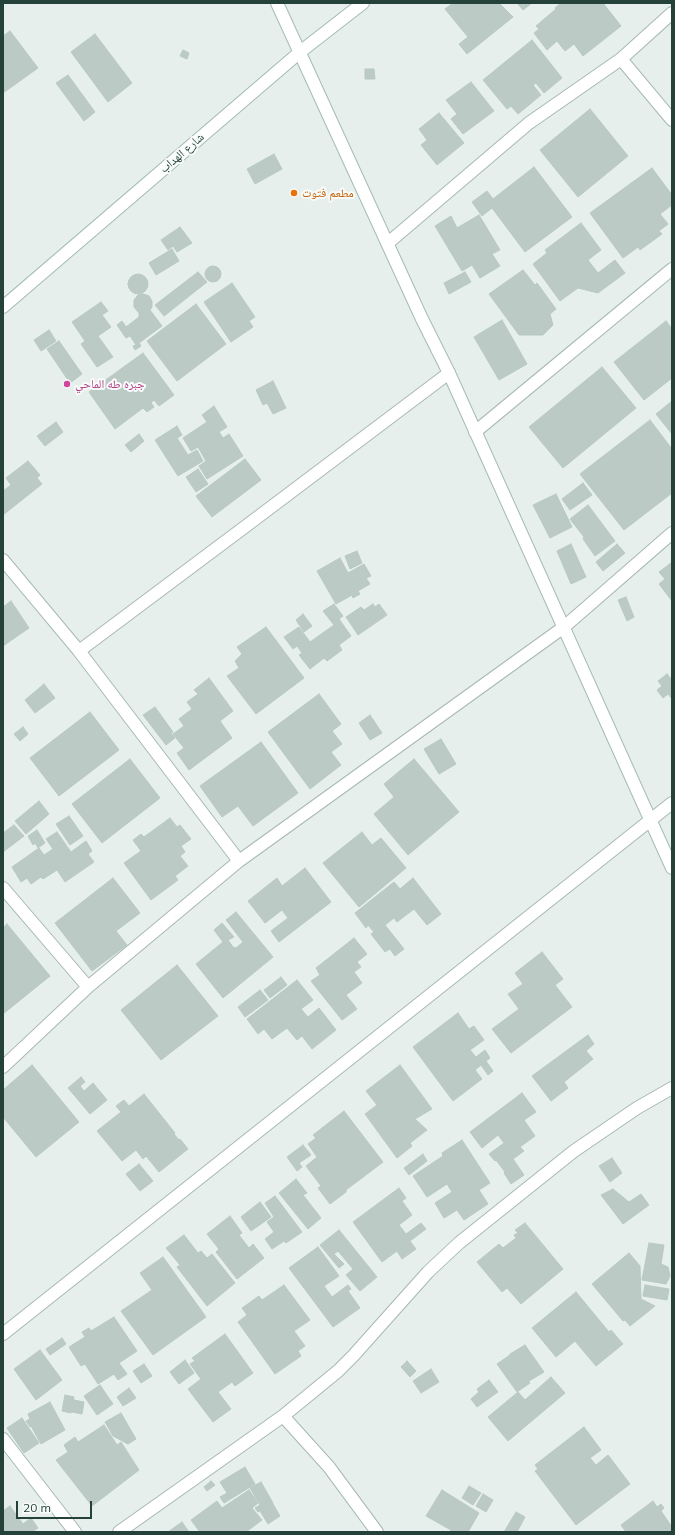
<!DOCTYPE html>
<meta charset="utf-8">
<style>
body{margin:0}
#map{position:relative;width:675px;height:1535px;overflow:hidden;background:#e6efeb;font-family:Mulish,sans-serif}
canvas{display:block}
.frame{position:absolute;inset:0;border:4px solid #24423a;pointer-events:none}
.scale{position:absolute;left:16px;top:1501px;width:76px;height:18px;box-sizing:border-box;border:2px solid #24423a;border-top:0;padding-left:5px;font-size:12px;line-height:14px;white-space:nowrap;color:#24423a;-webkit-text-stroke:3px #f7fbf9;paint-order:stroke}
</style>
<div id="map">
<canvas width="675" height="1535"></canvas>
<div class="frame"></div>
<div class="scale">20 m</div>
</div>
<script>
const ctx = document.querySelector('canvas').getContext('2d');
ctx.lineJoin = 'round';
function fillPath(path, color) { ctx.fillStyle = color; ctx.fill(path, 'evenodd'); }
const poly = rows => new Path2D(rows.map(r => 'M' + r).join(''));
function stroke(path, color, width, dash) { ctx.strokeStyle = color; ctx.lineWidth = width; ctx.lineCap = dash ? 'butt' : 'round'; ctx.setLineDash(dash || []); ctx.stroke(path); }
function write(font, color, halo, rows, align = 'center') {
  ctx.font = font + ' Mulish,"Noto Naskh Arabic",sans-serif'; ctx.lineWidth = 4; ctx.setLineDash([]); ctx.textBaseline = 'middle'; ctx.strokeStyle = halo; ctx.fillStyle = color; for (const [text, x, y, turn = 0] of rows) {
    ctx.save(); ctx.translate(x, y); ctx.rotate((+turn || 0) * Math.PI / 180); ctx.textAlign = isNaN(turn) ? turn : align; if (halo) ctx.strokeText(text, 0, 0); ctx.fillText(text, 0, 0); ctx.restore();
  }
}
const building = poly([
 [453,3,499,3,513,17,467,54,459,44,468,37,445,9,453,3],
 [517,3,532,3,523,10,517,3],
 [561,3,603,3,621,26,583,56,574,44,565,51,557,41,547,50,534,33,539,29,536,26,556,9,555,8,561,3],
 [10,31,38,68,3,93,3,36,10,31],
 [95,34,132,83,108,102,71,52,95,34],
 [532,40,562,78,544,93,536,83,533,85,541,95,518,114,511,106,507,109,483,80,532,40],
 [183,50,189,53,187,59,180,56,183,50],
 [365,69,374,69,375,79,365,79,365,69],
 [68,75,95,112,84,121,56,83,68,75],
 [471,82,494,111,463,134,451,119,457,114,446,100,471,82],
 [590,109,628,156,578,197,540,150,590,109],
 [439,113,464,143,437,165,421,145,427,140,419,129,439,113],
 [274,154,282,169,255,184,247,169,274,154],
 [534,167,572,217,525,252,492,208,482,216,472,202,487,191,493,199,534,167],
 [652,168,672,195,672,205,660,214,668,224,659,231,662,234,640,250,638,247,623,258,590,213,652,168],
 [479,215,500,250,492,254,500,266,480,278,472,265,462,271,435,226,451,216,457,228,479,215],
 [581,223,601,250,588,260,598,273,615,260,625,273,598,293,578,288,560,301,533,264,547,253,545,250,581,223],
 [180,227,192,243,177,252,173,246,168,250,161,240,180,227],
 [172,249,179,261,156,275,149,263,172,249],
 '205 274a8 8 0 1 1 16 0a8 8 0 1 1-16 0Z',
 [523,270,535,285,537,283,556,309,550,314,553,325,543,335,519,335,489,294,523,270],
 [198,272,207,282,164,316,155,305,198,272],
 [465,272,471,282,449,294,444,283,465,272],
 '128 284a10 10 0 1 1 20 0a10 10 0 1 1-20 0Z',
 [232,283,255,317,249,321,253,327,231,342,204,302,232,283],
 [143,294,149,296,152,301,152,307,150,310,162,326,139,343,141,346,135,350,133,346,136,345,130,336,126,338,117,325,122,321,126,327,139,317,139,313,134,307,134,300,138,295,143,294],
 [101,302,108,311,102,315,111,327,98,336,113,357,97,367,81,344,85,341,72,322,101,302],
 [196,304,226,344,177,381,147,341,196,304],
 [502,320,527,364,499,380,474,337,502,320],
 [666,321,672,329,672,378,644,400,614,362,666,321],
 [49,330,56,341,41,351,34,340,49,330],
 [59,341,82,374,70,383,47,349,59,341],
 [143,353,174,395,159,406,154,400,151,403,154,407,147,412,143,408,115,429,89,392,143,353],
 [602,367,636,408,563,468,529,427,602,367],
 [273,381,286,408,273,414,267,403,263,405,256,390,273,381],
 [672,401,672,434,656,414,672,401],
 [214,406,227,427,219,432,223,438,229,434,243,456,207,479,199,466,206,461,198,447,191,451,183,438,207,422,202,415,214,406],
 [650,420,672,449,672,493,624,530,580,474,650,420],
 [56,422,63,432,45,446,37,436,56,422],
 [177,426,182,435,177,438,188,455,197,450,203,461,178,476,155,440,177,426],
 [139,434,144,441,131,452,125,445,139,434],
 [245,459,261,480,212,517,196,496,245,459],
 [28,461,40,475,37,478,42,484,3,515,3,491,11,485,6,478,28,461],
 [198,469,208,484,196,492,186,477,198,469],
 [583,483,592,495,570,510,562,499,583,483],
 [556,494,572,527,550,538,533,505,556,494],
 [588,505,615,541,595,556,583,539,584,537,570,519,588,505],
 [571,544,586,577,571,584,557,551,571,544],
 [617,544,625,553,603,571,596,562,617,544],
 [357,551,362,563,350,569,345,556,357,551],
 [340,558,348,573,364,564,371,576,366,578,370,584,358,591,360,594,353,598,352,595,336,604,317,571,340,558],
 [671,563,672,564,672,601,659,584,665,579,659,572,671,563],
 [626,597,634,617,627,621,618,600,626,597],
 [11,601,29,628,3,646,3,607,11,601],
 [334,604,343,616,339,619,351,636,339,645,342,650,327,661,324,658,310,669,299,655,302,653,297,646,293,649,284,637,299,627,310,642,334,625,323,611,334,604],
 [373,604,375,607,379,604,387,615,358,635,346,617,361,607,364,610,373,604],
 [303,614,312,626,304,632,296,620,303,614],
 [266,627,304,678,256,714,227,676,239,668,235,661,242,654,237,647,266,627],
 [667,674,672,680,672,699,668,694,663,698,657,690,662,686,658,681,667,674],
 [209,678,233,711,220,721,232,738,189,770,177,753,184,748,173,734,184,726,179,719,192,709,187,702,198,694,194,690,209,678],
 [44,684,55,698,35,713,25,700,44,684],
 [319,694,341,724,332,731,342,744,331,752,341,765,310,789,268,732,319,694],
 [155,707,173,732,171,733,175,738,166,745,143,715,155,707],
 [90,712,119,750,59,796,30,758,90,712],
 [370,715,382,733,370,740,359,723,370,715],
 [23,727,28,734,20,741,14,734,23,727],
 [441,739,456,764,439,774,424,749,441,739],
 [261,742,298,793,253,826,238,806,222,817,200,786,261,742],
 [130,759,160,798,102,843,72,804,130,759],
 [414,759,459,812,408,855,374,814,394,797,384,784,414,759],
 [39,801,49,814,26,834,15,821,39,801],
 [69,816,83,836,70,845,56,824,69,816],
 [170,818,177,827,180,825,191,839,181,846,185,852,180,856,188,866,175,876,178,880,151,900,124,863,141,851,133,840,141,834,144,837,170,818],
 [14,825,24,836,3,852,3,833,14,825],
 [37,830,45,843,38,848,35,843,33,845,28,836,37,830],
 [57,832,71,852,86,841,92,851,88,854,94,862,65,882,57,870,43,879,41,877,31,884,27,878,21,882,12,867,39,848,44,855,53,849,46,839,57,832],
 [362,832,372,845,381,838,406,868,359,907,323,863,362,832],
 [305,868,331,902,279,942,271,931,288,918,282,910,265,923,248,901,277,878,282,886,305,868],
 [113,878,140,913,116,931,127,945,92,971,55,923,113,878],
 [413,878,441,914,427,925,414,909,397,922,394,918,385,925,404,949,395,956,390,949,385,952,371,934,374,932,368,925,366,928,355,913,394,882,400,889,413,878],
 [236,912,273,957,223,998,196,964,223,942,214,930,222,923,234,937,228,940,233,947,236,948,243,942,226,920,236,912],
 [7,924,50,976,3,1014,3,928,7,924],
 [354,938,367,954,357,962,361,967,354,972,362,983,346,995,357,1009,342,1020,311,981,320,975,316,968,354,938],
 [542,952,563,979,555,985,572,1007,511,1053,492,1029,519,1009,508,994,523,984,515,973,542,952],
 [177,965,218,1016,161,1060,121,1010,177,965],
 [281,977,287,985,270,998,264,990,281,977],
 [297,980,313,1000,301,1009,308,1017,319,1008,336,1030,312,1049,302,1036,297,1040,287,1028,272,1039,264,1029,258,1034,247,1019,297,980],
 [260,990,268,1000,245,1017,238,1007,260,990],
 [458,1013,469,1029,474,1026,484,1040,470,1050,476,1057,485,1050,490,1058,486,1061,493,1071,488,1075,481,1065,475,1070,482,1079,453,1101,413,1047,458,1013],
 [588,1035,594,1044,586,1051,593,1059,564,1082,568,1088,551,1101,532,1076,588,1035],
 [32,1065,79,1122,36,1157,3,1117,3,1090,32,1065],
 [400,1065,432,1109,415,1119,427,1130,410,1143,412,1146,397,1158,365,1114,377,1105,366,1091,400,1065],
 [81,1077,85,1082,80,1086,84,1091,93,1083,107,1100,90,1114,68,1088,81,1077],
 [522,1093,536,1112,524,1120,535,1136,520,1147,524,1151,513,1159,524,1175,511,1184,504,1173,505,1172,496,1160,495,1161,489,1154,504,1143,498,1135,482,1148,470,1132,522,1093],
 [144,1094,175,1133,174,1134,179,1140,180,1139,188,1149,159,1172,146,1156,143,1159,136,1150,122,1161,97,1131,121,1112,116,1106,124,1100,129,1106,144,1094],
 [344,1111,383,1162,346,1190,346,1192,330,1204,318,1188,321,1186,306,1166,317,1157,308,1144,316,1138,313,1135,344,1111],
 [462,1140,490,1183,479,1190,488,1204,464,1220,457,1210,444,1218,435,1203,452,1192,447,1184,427,1197,413,1176,443,1156,442,1153,462,1140],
 [303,1145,311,1155,299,1163,302,1167,297,1171,287,1157,303,1145],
 [423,1154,427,1161,409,1175,404,1168,423,1154],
 [612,1158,622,1173,610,1182,599,1166,612,1158],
 [139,1164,153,1181,140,1191,126,1174,139,1164],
 [296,1179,307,1193,303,1195,321,1218,308,1229,279,1193,296,1179],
 [399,1188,406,1198,402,1201,412,1215,399,1225,406,1234,421,1223,426,1229,410,1241,416,1249,402,1259,397,1251,382,1262,353,1222,399,1188],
 [613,1189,629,1202,641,1194,649,1205,623,1224,601,1195,613,1189],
 [275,1196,302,1232,286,1243,284,1241,272,1249,265,1239,274,1232,267,1222,274,1217,265,1203,275,1196],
 [260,1202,271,1217,251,1231,241,1217,260,1202],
 [230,1216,242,1233,239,1235,249,1248,253,1244,264,1258,237,1279,216,1252,219,1249,207,1234,230,1216],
 [525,1223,563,1269,521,1304,507,1288,502,1292,477,1262,499,1244,503,1248,516,1238,514,1235,518,1233,515,1230,525,1223],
 [339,1230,377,1277,360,1291,346,1275,353,1269,338,1251,334,1254,344,1264,339,1268,320,1245,339,1230],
 [184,1235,198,1253,201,1251,207,1258,212,1254,235,1283,207,1306,177,1267,180,1265,166,1248,184,1235],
 [649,1243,664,1245,661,1264,668,1267,670,1276,666,1284,642,1280,649,1243],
 [318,1247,339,1276,324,1286,332,1297,348,1285,351,1289,348,1291,360,1308,333,1327,289,1268,318,1247],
 [629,1253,640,1266,641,1299,655,1306,630,1326,625,1320,623,1321,592,1284,629,1253],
 [163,1257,206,1317,153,1355,121,1311,152,1290,140,1273,163,1257],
 [284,1285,310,1320,294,1331,305,1346,298,1351,301,1356,275,1374,238,1322,247,1315,242,1308,259,1296,262,1300,284,1285],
 [645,1285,669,1289,667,1300,643,1296,645,1285],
 [576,1292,609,1332,611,1330,623,1344,596,1366,575,1341,556,1357,532,1328,576,1292],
 [114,1317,137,1351,119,1363,127,1374,118,1380,114,1374,98,1384,85,1364,81,1366,69,1347,85,1337,82,1332,89,1328,91,1331,114,1317],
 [225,1334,253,1373,235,1386,232,1382,218,1392,231,1409,213,1422,188,1389,201,1379,190,1364,195,1361,192,1358,225,1334],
 [62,1338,66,1344,50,1355,46,1349,62,1338],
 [525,1345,544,1372,529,1381,510,1354,525,1345],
 [40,1350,62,1380,36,1400,14,1369,40,1350],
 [510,1355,530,1383,517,1392,497,1364,510,1355],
 [185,1360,194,1373,179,1384,170,1372,185,1360],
 [407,1361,416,1371,410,1377,401,1367,407,1361],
 [144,1364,152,1376,141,1383,133,1371,144,1364],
 [431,1369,439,1382,421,1393,413,1381,431,1369],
 [551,1377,565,1393,508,1441,488,1417,518,1392,525,1400,551,1377],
 [489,1380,498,1392,477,1407,471,1399,479,1392,477,1389,489,1380],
 [100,1385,113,1404,97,1415,84,1396,100,1385],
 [129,1388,136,1398,123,1406,117,1397,129,1388],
 [65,1395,74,1397,71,1413,62,1411,65,1395],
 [74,1400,84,1402,82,1414,72,1412,74,1400],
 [50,1402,65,1430,41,1444,31,1426,30,1427,26,1421,30,1419,28,1414,50,1402],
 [121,1413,136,1439,128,1444,113,1436,105,1422,121,1413],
 [22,1418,39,1443,24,1453,7,1428,22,1418],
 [104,1425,117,1445,121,1442,139,1470,92,1506,56,1460,68,1452,64,1445,75,1437,78,1442,104,1425],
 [584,1427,601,1450,590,1458,596,1465,608,1455,630,1484,576,1525,535,1471,538,1469,535,1465,584,1427],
 [245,1467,255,1484,224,1503,220,1497,227,1493,220,1482,245,1467],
 [211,1481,215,1485,207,1491,204,1487,211,1481],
 [261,1482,273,1503,258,1512,255,1508,260,1505,250,1488,261,1482],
 [469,1486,481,1493,473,1505,462,1498,469,1486],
 [249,1490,258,1503,252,1508,262,1520,246,1532,200,1532,191,1520,217,1501,222,1508,249,1490],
 [442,1490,479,1513,468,1532,450,1532,451,1530,426,1516,442,1490],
 [483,1494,493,1500,486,1512,476,1506,483,1494],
 [653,1501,657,1507,661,1504,664,1508,661,1511,672,1527,672,1532,626,1532,621,1525,653,1501],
 [273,1504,280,1516,268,1524,260,1511,273,1504],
 [10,1506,23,1524,31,1518,38,1528,32,1532,4,1532,3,1511,10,1506],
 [516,1512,525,1517,517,1532,504,1532,516,1512],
 [182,1522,189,1532,168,1532,182,1522]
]);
const street = poly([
 [621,59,672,120],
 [388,243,529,123,621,59,672,13],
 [475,432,672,269],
 [3,560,79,651,239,861],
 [79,651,250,523,449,373],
 [3,888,88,987],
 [3,1067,88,987,239,861,564,627,672,533],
 [3,1334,672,803],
 [283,1416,329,1467,377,1532],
 [3,1439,75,1532],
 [119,1532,283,1416,338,1371,353,1356,428,1272,459,1243,574,1151,637,1108,672,1088]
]);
const secondary = poly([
 [277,3,422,319,449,373,672,868],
 [3,307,300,52,363,3]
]);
const markers = [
 [294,193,4,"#e8710a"],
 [67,384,4,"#d1479c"]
];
const streetNames = [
 ["شارع الهداب",182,153,-41]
];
const foodNames = [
 ["مطعم فتوت",302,193]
];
const hotelNames = [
 ["جبره طه الماحي",75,384]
];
fillPath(building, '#bbcac4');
stroke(building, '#b8c9c2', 1);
stroke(street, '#a8b8b2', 14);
stroke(secondary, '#a4bbb3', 14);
stroke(street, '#fff', 12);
stroke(secondary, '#fff', 12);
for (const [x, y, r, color] of markers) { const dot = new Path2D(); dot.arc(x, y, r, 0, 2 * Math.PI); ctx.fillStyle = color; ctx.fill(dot); stroke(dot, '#f7fbf9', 1.5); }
write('12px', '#24423a', '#f7fbf9', streetNames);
write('12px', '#c56008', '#f7fbf9', foodNames, 'left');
write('12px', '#b23c85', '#f7fbf9', hotelNames, 'left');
</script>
